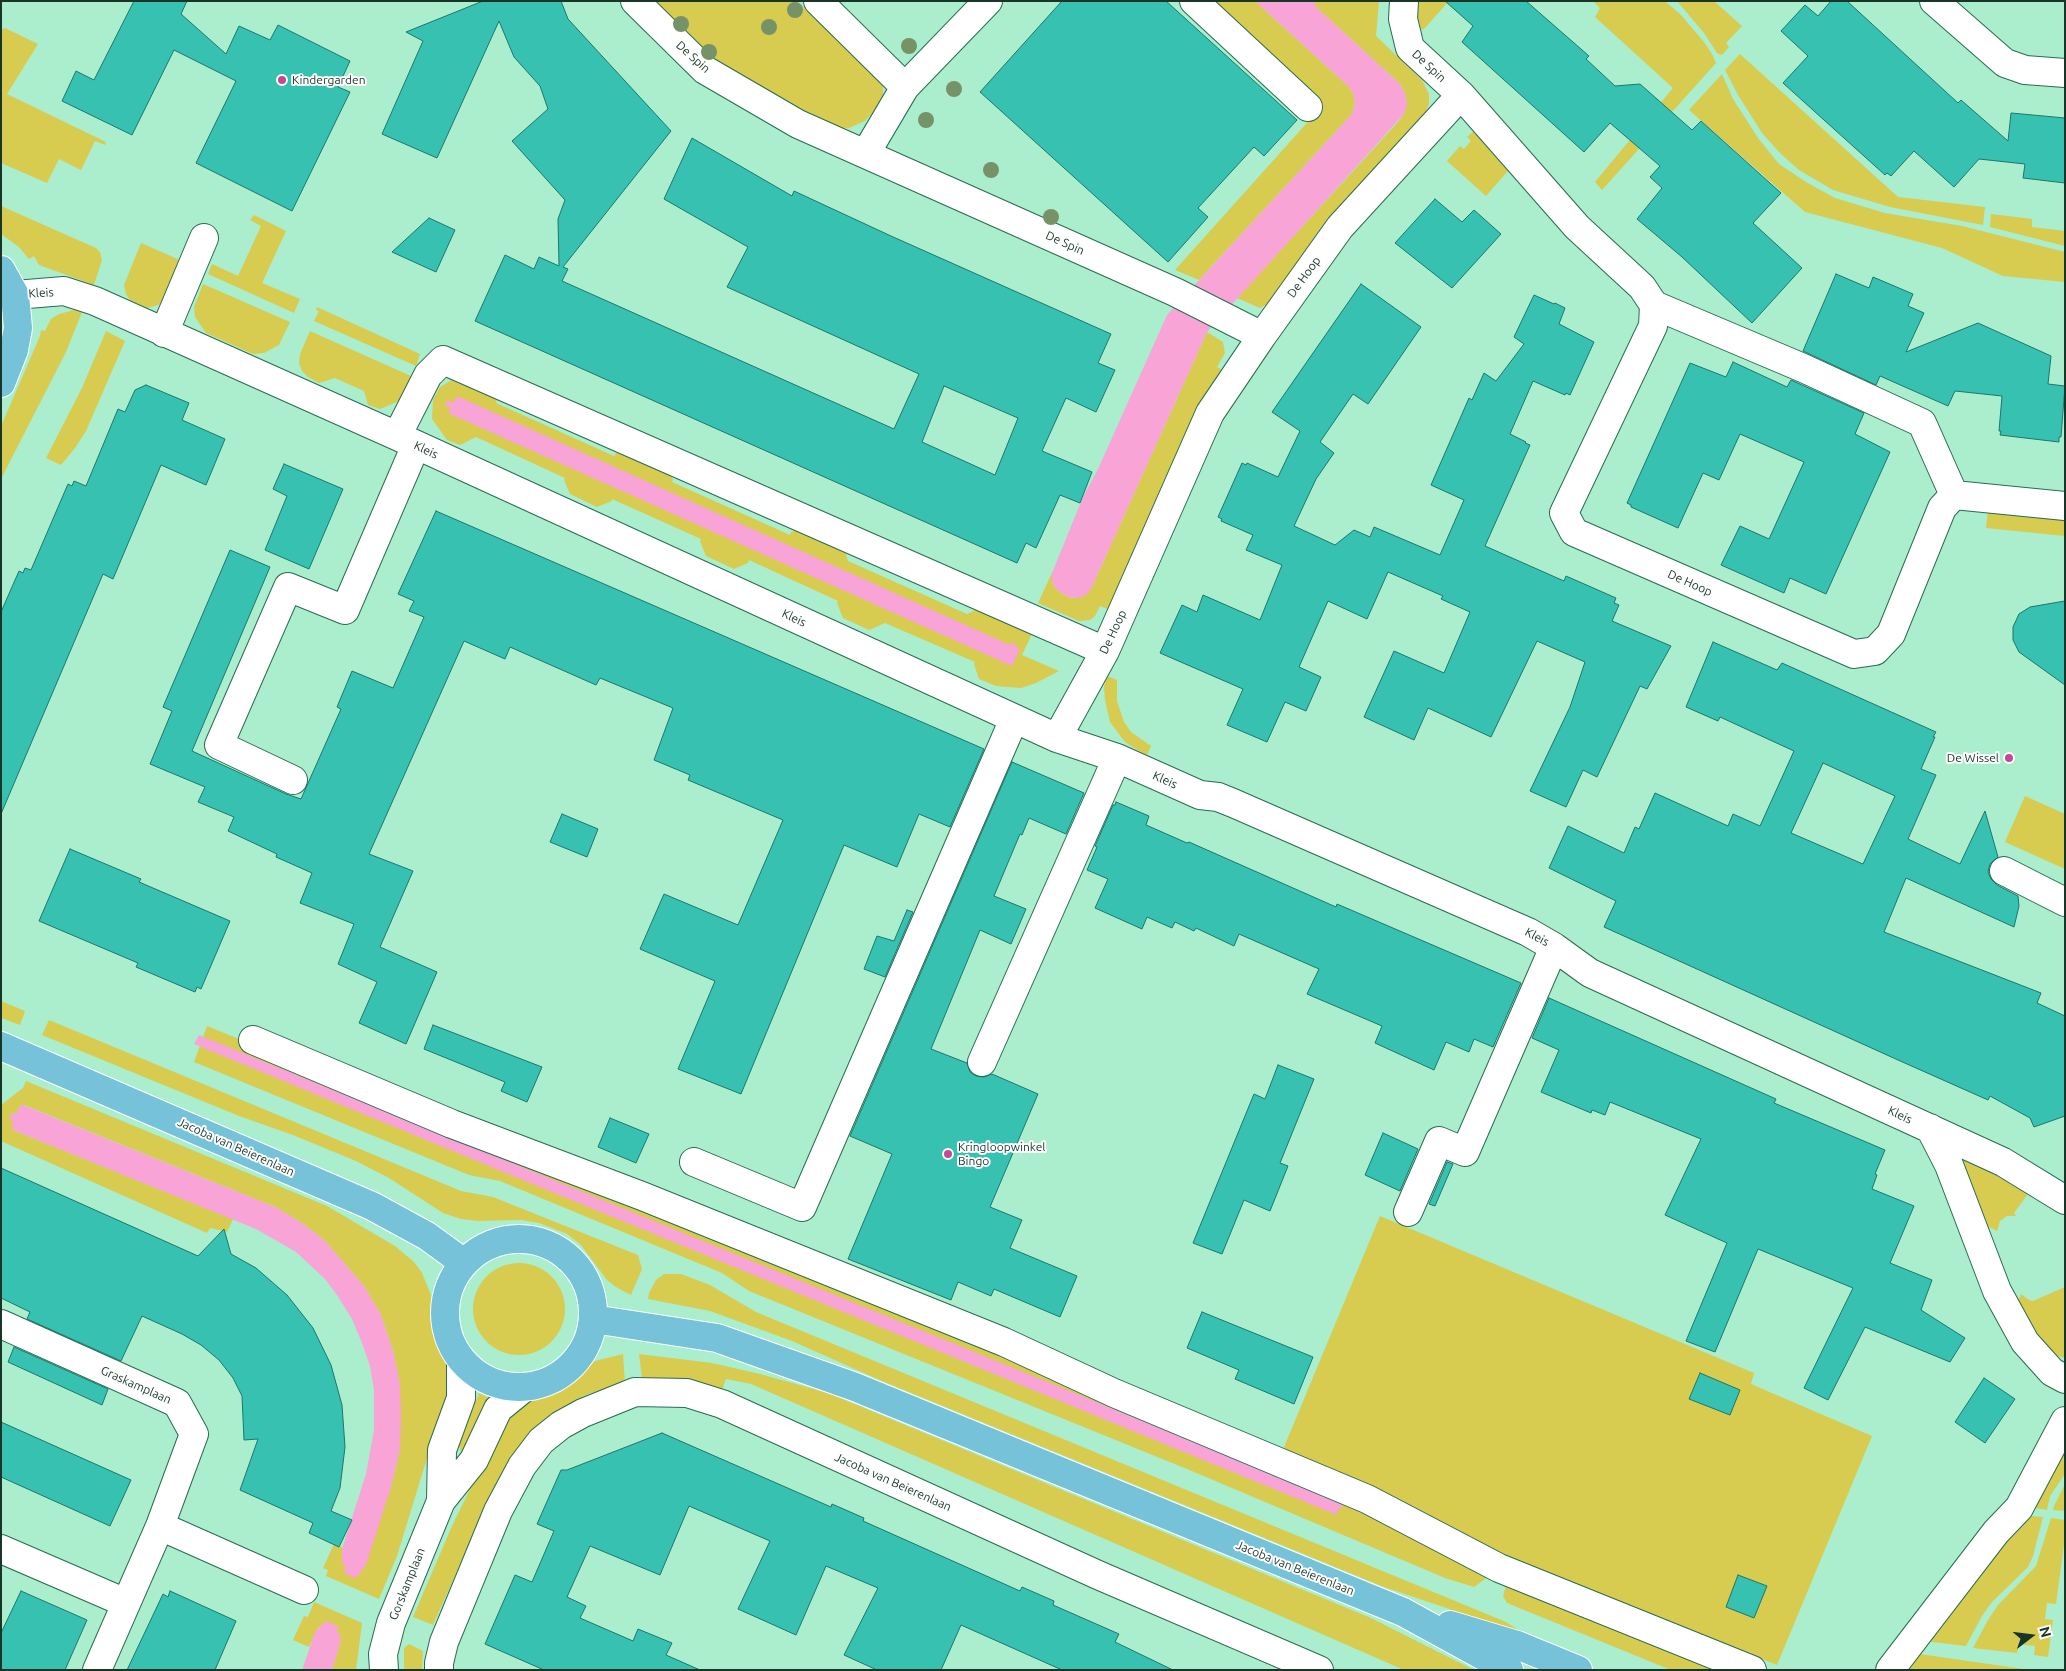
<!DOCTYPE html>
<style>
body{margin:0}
#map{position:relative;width:2066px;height:1671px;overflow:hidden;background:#aaeece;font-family:Ubuntu,sans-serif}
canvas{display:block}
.frame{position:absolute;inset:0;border:2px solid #193528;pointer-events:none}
.north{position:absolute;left:2006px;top:1611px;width:50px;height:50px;-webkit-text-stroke:4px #fdfdfd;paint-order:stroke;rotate:75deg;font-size:14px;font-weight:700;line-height:20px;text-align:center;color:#193528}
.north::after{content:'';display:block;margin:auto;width:18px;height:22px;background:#193528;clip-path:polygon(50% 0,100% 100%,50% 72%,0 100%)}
</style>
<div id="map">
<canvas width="2066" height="1671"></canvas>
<div class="frame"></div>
<div class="north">N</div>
</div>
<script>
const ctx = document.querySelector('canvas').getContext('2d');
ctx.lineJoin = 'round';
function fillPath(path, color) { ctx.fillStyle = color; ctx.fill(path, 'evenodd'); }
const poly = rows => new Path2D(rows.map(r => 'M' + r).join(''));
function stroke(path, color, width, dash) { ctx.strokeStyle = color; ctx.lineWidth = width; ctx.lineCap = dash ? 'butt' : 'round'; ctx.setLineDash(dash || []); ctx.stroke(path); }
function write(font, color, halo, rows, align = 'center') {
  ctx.font = font + ' Ubuntu,sans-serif'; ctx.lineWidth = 4; ctx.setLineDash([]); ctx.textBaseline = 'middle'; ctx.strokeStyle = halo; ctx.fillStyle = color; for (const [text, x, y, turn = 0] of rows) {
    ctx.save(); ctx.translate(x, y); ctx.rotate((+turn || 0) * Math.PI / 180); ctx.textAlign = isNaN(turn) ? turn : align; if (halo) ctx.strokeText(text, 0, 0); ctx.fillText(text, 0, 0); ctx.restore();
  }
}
const green = poly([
 [653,1,797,1,883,83,883,96,880,104,865,121,849,128,839,128,786,105,707,57],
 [1208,1,1255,1,1348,86,1353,93,1355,103,1352,114,1199,280,1175,270,1323,105],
 [1313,1,1379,1,1376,36,1422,80,1429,94,1429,104,1424,117,1273,301,1260,308,1237,298,1398,122,1404,114,1407,104,1405,93,1399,83,1317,8],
 [1419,1,1449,1,1423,30,1417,25],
 [1593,1,1665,1,1681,15,1704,42,1712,54,1716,63,1602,190,1595,182,1673,88,1595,17,1600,8],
 [1677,1,1714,1,1742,26,1726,43,1729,47,1722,55,1717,53,1704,33],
 [5,28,38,44,7,94,106,142,105,145,95,141,81,170,59,159,47,183,1,163,1,29],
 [1740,54,1898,197,1985,207,1983,225,1890,207,1833,190,1799,170,1781,154,1762,133,1738,95,1725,70],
 [1722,74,1733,99,1758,138,1779,164,1806,182,1835,198,1885,213,1962,226,2065,252,2065,282,2003,276,1942,248,1805,212,1689,110],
 [1475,130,1515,163,1486,196,1447,161,1460,146,1464,149,1471,141,1467,137],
 [1,206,96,248,100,252,102,260,94,285,39,265,34,256,29,259,19,247,1,234],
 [1991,214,2032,219,2032,227,2065,231,2065,246,1990,227],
 [254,215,286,231,262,283,300,299,294,313,208,274,212,264,238,276,261,226,250,220],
 [141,243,182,261,165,299,161,304,148,308,130,300,126,294,124,285],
 [203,284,290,322,279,345,264,353,253,354,206,333,195,317,194,307],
 [317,307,420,354,416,366,314,321,319,311,316,310],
 [74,310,82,312,66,352,1,479,1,426,40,336,41,330,45,331,51,319,59,314],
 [106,331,125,341,86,431,75,448,61,465,46,458,82,388],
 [310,331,411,376,399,401,380,409,368,405,364,391,335,378,319,383,308,377,302,371,299,363,300,354],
 [1207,332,1223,342,1225,353,1217,367,1224,371,1193,419,1108,609,1100,606,1095,616,1090,620,1079,621,1038,603,1052,573,1052,582,1056,589,1068,597,1073,598,1091,589],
 [455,378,491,387,497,400,496,403,614,456,616,453,629,448,667,466,673,480,672,482,790,535,791,532,805,528,843,545,848,561,967,614,981,607,1054,643,1032,634,1022,655,1059,671,1036,683,1021,688,996,686,979,679,974,664,975,662,885,623,869,630,843,618,837,603,838,601,749,560,748,563,734,569,706,556,700,541,701,539,612,499,612,501,597,507,570,494,564,480,565,478,476,437,460,445,447,440,432,419,433,400,440,387],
 [1988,509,2065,517,2065,536,1986,528],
 [1107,676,1117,680,1117,701,1124,722,1131,732,1151,746,1147,755,1134,748,1125,742,1110,722,1105,700,1104,687],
 [2025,796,2065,814,2065,869,2005,842],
 [1,1001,25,1011,20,1025,1,1018],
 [49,1020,461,1191,493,1197,638,1255,642,1269,631,1295,616,1287,607,1280,581,1245,567,1234,539,1223,521,1220,478,1221,461,1219,443,1213,389,1178,356,1161,293,1135,239,1116,42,1035],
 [207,1026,991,1344,1488,1570,1485,1579,1474,1587,1445,1578,1187,1469,749,1291,722,1273,500,1181,469,1175,194,1062],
 [26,1081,327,1206,395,1246,414,1262,422,1273,431,1295,435,1333,448,1363,450,1387,444,1416,428,1455,397,1556,379,1599,326,1576,328,1570,323,1568,334,1544,343,1548,342,1563,390,1490,400,1450,400,1384,393,1351,381,1315,364,1286,324,1240,302,1223,275,1207,24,1105,20,1106,16,1114,12,1113,10,1118,13,1120,13,1130,233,1219,227,1232,210,1228,207,1233,1,1141,1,1105,23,1088],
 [1962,1161,1967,1161,1994,1174,2028,1194,2014,1213,2016,1216,2007,1216,2000,1221,1997,1231,1985,1225],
 [1380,1216,1754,1373,1751,1384,1872,1436,1777,1665,1665,1620,1503,1559,1282,1452],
 '473 1309a46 46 0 1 1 92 0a46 46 0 1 1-92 0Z',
 [664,1274,681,1274,710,1285,756,1312,1506,1622,1523,1633,1522,1635,1494,1624,1384,1587,882,1381,792,1341,710,1311,648,1299,649,1293,656,1280],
 [2065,1287,2065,1358,2051,1354,2043,1347,2016,1305,2021,1294,2029,1300,2033,1301],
 [623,1354,625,1383,588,1394,571,1403,549,1417,512,1456,493,1490,433,1625,413,1617,452,1526,502,1424,513,1409,533,1396,557,1388,595,1361],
 [639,1354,712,1363,760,1374,828,1393,1371,1618,1474,1670,1404,1670,751,1384,726,1379,722,1390,688,1381,666,1379,644,1380,642,1378],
 [479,1393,489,1398,464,1454,461,1452,458,1443],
 [2065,1441,2065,1474,2050,1496,2047,1510,2028,1507],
 [2065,1484,2065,1511,2053,1510,2054,1506],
 [2021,1515,2043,1517,2033,1556,2028,1567,1992,1602,1982,1616,1966,1646,1924,1641],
 [2051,1518,2065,1520,2065,1537,2056,1604,2047,1603,2045,1619,2053,1620,2048,1657,2034,1655,2035,1646,2019,1644,2017,1653,1973,1648,1988,1620,1998,1605,2036,1566],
 [1506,1586,1725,1670,1671,1670,1507,1603,1503,1596],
 [314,1602,362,1623,356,1670,332,1670,341,1640,338,1632,322,1626,318,1628,309,1647,293,1640,304,1616,308,1617],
 [409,1644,423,1651,422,1670,404,1670,404,1648],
 [1914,1653,1940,1657,2031,1670,1901,1670]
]);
const water = poly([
 [1255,1,1313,1,1317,8,1399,83,1405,93,1407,104,1404,114,1207,332,1091,589,1086,595,1078,598,1068,597,1056,589,1052,582,1052,573,1083,497,1098,469,1167,315,1352,114,1355,103,1353,93,1348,86],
 [457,396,1010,645,1014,642,1017,648,1020,649,1012,666,448,413,451,408,444,405,448,400,453,403],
 [199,1035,1341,1502,1343,1507,1338,1509,1337,1515,547,1190,194,1044],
 [23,1105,275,1207,302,1223,324,1240,364,1286,381,1315,393,1351,400,1384,401,1419,400,1450,390,1490,366,1565,356,1578,344,1573,346,1567,342,1563,342,1549,366,1474,374,1430,374,1390,370,1366,362,1343,352,1319,337,1295,325,1279,296,1252,256,1229,13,1130,12,1120,9,1119,12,1113,16,1114,20,1106],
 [326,1621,338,1626,336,1632,338,1631,341,1640,332,1670,302,1670,315,1632]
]);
const building = poly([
 [134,1,187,1,181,14,226,54,239,26,270,40,278,25,350,61,338,87,350,92,292,211,196,163,236,81,174,50,132,135,62,101,76,71,94,80,134,1],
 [483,1,561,1,568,19,671,131,563,267,568,269,562,281,894,429,919,374,727,287,748,247,664,199,692,138,792,196,794,191,891,236,1111,334,1098,363,1115,370,1096,412,1066,398,1042,451,1092,472,1080,503,1060,495,1036,548,1026,543,1017,563,475,321,505,255,534,269,539,257,559,266,558,219,565,200,512,141,548,109,540,86,514,57,499,21,437,158,382,134,423,41,406,32,483,1],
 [944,386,1018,418,995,475,922,442,944,386],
 [1062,1,1166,1,1297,120,1264,156,1254,147,1198,208,1208,217,1168,262,980,92,1062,1],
 [1445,1,1526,1,1589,56,1586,59,1615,86,1640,84,1692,130,1701,121,1781,193,1753,223,1802,268,1752,323,1682,257,1637,219,1662,188,1650,177,1660,166,1610,123,1584,152,1462,42,1473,26,1445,1],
 [1831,1,1847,1,1958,103,1961,100,2008,141,2011,113,2065,118,2065,183,2023,178,2025,164,1979,159,1954,187,1914,151,1891,176,1887,173,1885,175,1783,83,1808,56,1781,31,1805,5,1818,16,1831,1],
 [1435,199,1462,222,1474,210,1501,234,1452,288,1395,243,1435,199],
 [429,218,455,230,436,272,392,252,429,218],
 [1836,274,1869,288,1873,277,1913,294,1908,306,1924,313,1906,352,1978,323,2051,356,2048,384,2065,386,2061,437,2059,437,2059,442,2000,435,2001,431,1999,431,2002,396,1955,391,1948,406,1880,376,1876,385,1803,351,1836,274],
 [1361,284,1421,327,1368,404,1353,394,1320,442,1334,453,1316,479,1294,526,1335,545,1354,530,1370,537,1374,527,1440,555,1464,500,1431,485,1469,398,1472,400,1484,373,1496,381,1524,344,1514,337,1534,295,1554,304,1555,303,1565,308,1559,324,1594,342,1570,395,1566,393,1565,395,1533,381,1510,434,1526,442,1525,443,1530,445,1485,546,1564,581,1566,576,1616,598,1614,603,1619,605,1612,621,1671,646,1647,689,1640,686,1597,777,1583,770,1566,807,1530,791,1570,707,1585,662,1537,641,1491,737,1428,708,1414,740,1364,717,1394,651,1444,673,1470,612,1441,599,1443,596,1388,572,1367,619,1328,601,1299,667,1321,677,1306,711,1285,702,1267,742,1227,725,1243,689,1160,653,1182,605,1197,612,1203,595,1260,620,1282,565,1246,550,1253,535,1221,521,1222,519,1218,517,1242,463,1246,465,1247,463,1278,477,1300,431,1272,412,1361,284],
 [1733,362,1787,387,1791,380,1864,413,1855,434,1890,452,1826,594,1790,578,1784,593,1721,565,1740,526,1769,539,1804,462,1740,434,1719,480,1703,473,1678,528,1631,507,1631,505,1627,503,1690,363,1726,377,1733,362],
 [146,385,189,403,182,420,225,439,206,485,161,465,113,579,103,574,1,814,1,612,19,571,23,573,25,568,31,570,68,484,72,486,74,481,86,486,118,409,125,412,135,390,146,385],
 [284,464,343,489,309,569,265,550,287,496,273,489,284,464],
 [436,511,984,749,950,827,919,814,897,867,844,845,741,1094,678,1069,715,981,640,949,664,894,738,925,783,820,688,780,690,775,654,760,673,708,600,678,596,685,510,647,505,659,464,641,369,854,413,871,380,947,437,972,406,1044,359,1023,377,982,338,964,354,924,300,903,312,873,276,857,277,854,228,831,234,817,198,802,205,787,150,764,172,711,163,707,230,550,270,567,192,751,286,794,301,799,341,709,337,707,352,671,393,688,424,617,409,611,414,601,398,594,436,511],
 [2065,601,2065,685,2019,652,2013,640,2013,627,2019,614,2030,607,2065,601],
 [1713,642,1777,670,1782,663,1936,732,1933,737,1935,737,1921,769,1936,775,1908,839,1960,864,1985,811,1998,857,1990,864,1988,872,1991,879,1997,885,2018,896,2019,906,2014,927,1906,878,1884,932,2041,993,2037,1003,2065,1016,2065,1116,2034,1127,2030,1118,1990,1096,1988,1100,1898,1060,1604,927,1616,901,1549,868,1568,826,1624,853,1635,827,1639,829,1655,793,1728,826,1733,814,1760,826,1794,751,1720,717,1718,721,1686,707,1713,642],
 [1823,763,1895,796,1863,864,1791,833,1823,763],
 [1012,762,1084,793,1066,834,1029,818,1022,835,1020,834,994,896,1026,909,1011,944,980,930,931,1049,967,1063,970,1072,976,1076,984,1077,992,1074,1038,1094,990,1207,1022,1220,1010,1248,1077,1276,1060,1317,994,1289,991,1296,958,1282,951,1300,848,1259,892,1154,850,1136,1012,762],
 [1116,802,1149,816,1146,825,1187,843,1189,842,1336,907,1337,904,1521,983,1493,1047,1474,1039,1469,1052,1446,1042,1434,1070,1375,1043,1382,1026,1307,994,1319,969,1239,934,1234,946,1196,928,1194,931,1175,922,1172,928,1147,917,1142,929,1095,908,1108,879,1087,870,1097,847,1095,846,1113,805,1115,805,1116,802],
 [562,814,598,829,587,857,550,842,562,814],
 [70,849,141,879,139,882,230,921,201,989,197,987,195,992,136,967,138,963,39,921,70,849],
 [907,910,913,912,885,977,864,969,877,936,894,941,907,910],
 [1549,998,1776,1099,1774,1103,1885,1150,1875,1174,1877,1175,1872,1189,1914,1206,1890,1263,1932,1280,1921,1310,1965,1338,1950,1362,1865,1327,1828,1400,1804,1388,1853,1288,1758,1249,1715,1352,1686,1341,1727,1243,1665,1215,1701,1139,1610,1102,1605,1115,1592,1110,1591,1113,1541,1092,1559,1050,1532,1038,1549,998],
 [433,1025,542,1067,527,1102,501,1091,505,1082,424,1049,433,1025],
 [1278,1065,1314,1079,1280,1163,1288,1166,1270,1211,1244,1200,1222,1254,1193,1243,1254,1094,1265,1099,1278,1065],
 [610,1118,649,1134,636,1163,598,1147,610,1118],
 [1383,1133,1418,1149,1400,1191,1365,1175,1383,1133],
 [1447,1162,1453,1164,1435,1206,1429,1204,1447,1162],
 [1,1168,198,1256,224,1229,231,1254,256,1268,287,1295,313,1328,331,1365,342,1405,345,1447,340,1488,331,1511,352,1520,339,1547,309,1533,313,1523,240,1490,258,1439,244,1440,242,1396,233,1378,219,1360,201,1345,182,1334,142,1316,121,1361,27,1319,30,1312,1,1298,1,1168],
 [1202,1312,1313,1357,1294,1404,1235,1379,1239,1370,1187,1348,1202,1312],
 [14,1347,108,1389,102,1405,8,1362,14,1347],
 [1700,1373,1740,1390,1730,1415,1689,1399,1700,1373],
 [1984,1378,2015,1399,1985,1443,1955,1422,1984,1378],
 [1,1422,131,1480,110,1526,1,1477,1,1422],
 [662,1433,831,1507,832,1504,864,1518,863,1521,1020,1591,1022,1587,1054,1601,1053,1605,1119,1634,1115,1642,1173,1670,1062,1670,961,1625,941,1670,877,1670,844,1655,878,1588,826,1566,796,1635,738,1609,770,1541,689,1506,660,1575,590,1546,567,1597,586,1606,580,1618,633,1641,638,1629,672,1643,666,1655,700,1670,544,1670,485,1644,515,1575,532,1582,554,1531,537,1524,561,1470,567,1470,662,1433],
 [1738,1575,1767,1586,1754,1618,1726,1607,1738,1575],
 [21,1591,87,1620,65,1670,1,1670,1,1633,21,1591],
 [170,1591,236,1621,215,1670,127,1670,163,1594,168,1597,170,1591]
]);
const minor = poly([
 [635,1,705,70,798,124,1175,292,1262,336],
 [818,1,905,87],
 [1194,1,1308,107],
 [1404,1,1403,19,1410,48,1461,95],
 [1934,1,2005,63,2025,70,2065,73],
 [866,153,905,87,988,1],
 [15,295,64,291,95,301,397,436,1057,738,1117,758,1200,795,1218,797,1233,803,1528,932,1554,947,1590,973,2003,1162,2065,1200],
 [1654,305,1653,326,1564,513,1574,532,1854,654,1875,651,1891,634,1942,508,1954,495],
 [164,333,204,238],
 [397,436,428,375,443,360,1105,651],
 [1954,495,2065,506],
 [1057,738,1105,651,1210,413,1262,336,1340,227,1461,95,1577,227,1642,287,1654,305,1803,368,1922,423,1954,495],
 [293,780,219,745,288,587,345,610,416,445],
 [2004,871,2065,902],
 [253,1040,452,1124,642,1196,1004,1342,1114,1393,1367,1499,1499,1568,1752,1670],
 [982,1062,1117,758],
 [1930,1128,1949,1165,1997,1291,2025,1342,2052,1372,2065,1379],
 [694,1162,802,1207,1014,719],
 [1408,1212,1439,1141,1465,1152,1554,947],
 [1,1324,177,1403,194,1434,160,1526,97,1670],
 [441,1501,442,1450,461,1398,461,1361],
 [160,1526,304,1590],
 [1,1549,126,1603],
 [384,1670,383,1654,391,1623,441,1501,474,1460,498,1409,525,1387],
 [439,1670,439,1663,444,1642,498,1511,522,1466,541,1441,561,1425,583,1413,635,1392,687,1393,722,1404,1098,1575,1319,1670],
 [1890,1670,1996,1532,2019,1508,2065,1421]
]);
const major = poly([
 [1,270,15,295,18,328,14,350,1,383],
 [1,1046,372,1206,427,1236,464,1263],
 '445 1313a74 74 0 1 1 148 0a74 74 0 1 1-148 0Z',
 [593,1319,717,1338,855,1387,1403,1612,1509,1670],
 [1450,1625,1517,1645,1578,1670]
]);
const trees = [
 [795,10],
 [681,24],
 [769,27],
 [909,46],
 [709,52],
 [954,89],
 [926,120],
 [991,170],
 [1051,217]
];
const markers = [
 [282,80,5,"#c34899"],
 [2009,758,5,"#c34899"],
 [948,1154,5,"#c34899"]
];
const streetNames = [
 ["De Spin",693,57,42],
 ["De Spin",1429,66,43],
 ["De Spin",1065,243,24],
 ["De Hoop",1304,277,-54],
 ["Kleis",41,293,-4],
 ["Kleis",426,450,25],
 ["De Hoop",1690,583,24],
 ["Kleis",794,618,25],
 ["De Hoop",1113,632,-65],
 ["Kleis",1165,780,24],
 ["Kleis",1537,937,28],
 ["Kleis",1900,1115,25],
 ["Jacoba van Beierenlaan",236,1147,24],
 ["Graskamplaan",136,1385,24],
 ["Jacoba van Beierenlaan",893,1482,24],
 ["Jacoba van Beierenlaan",1295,1568,22],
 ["Gorskamplaan",407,1584,-68]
];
const poiNames = [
 ["Kindergarden",292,80],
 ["De Wissel",1999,758,"right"],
 ["Kringloopwinkel",958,1147],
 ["Bingo",958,1161]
];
fillPath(green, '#d7cb50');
fillPath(water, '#f8a4d6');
fillPath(building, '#37c1b1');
stroke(building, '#1d766c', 1);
stroke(minor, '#286c51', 30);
stroke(major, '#fff', 30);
stroke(minor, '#fff', 28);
stroke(major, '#75c2d9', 28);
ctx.fillStyle = '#769267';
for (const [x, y] of trees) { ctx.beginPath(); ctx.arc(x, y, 8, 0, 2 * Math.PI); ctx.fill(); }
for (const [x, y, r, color] of markers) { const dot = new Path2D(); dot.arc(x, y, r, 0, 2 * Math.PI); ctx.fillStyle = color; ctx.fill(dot); stroke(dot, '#fdfdfd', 2); }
write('12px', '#193528', '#fdfdfd', streetNames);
write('12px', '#193528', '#fdfdfd', poiNames, 'left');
</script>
